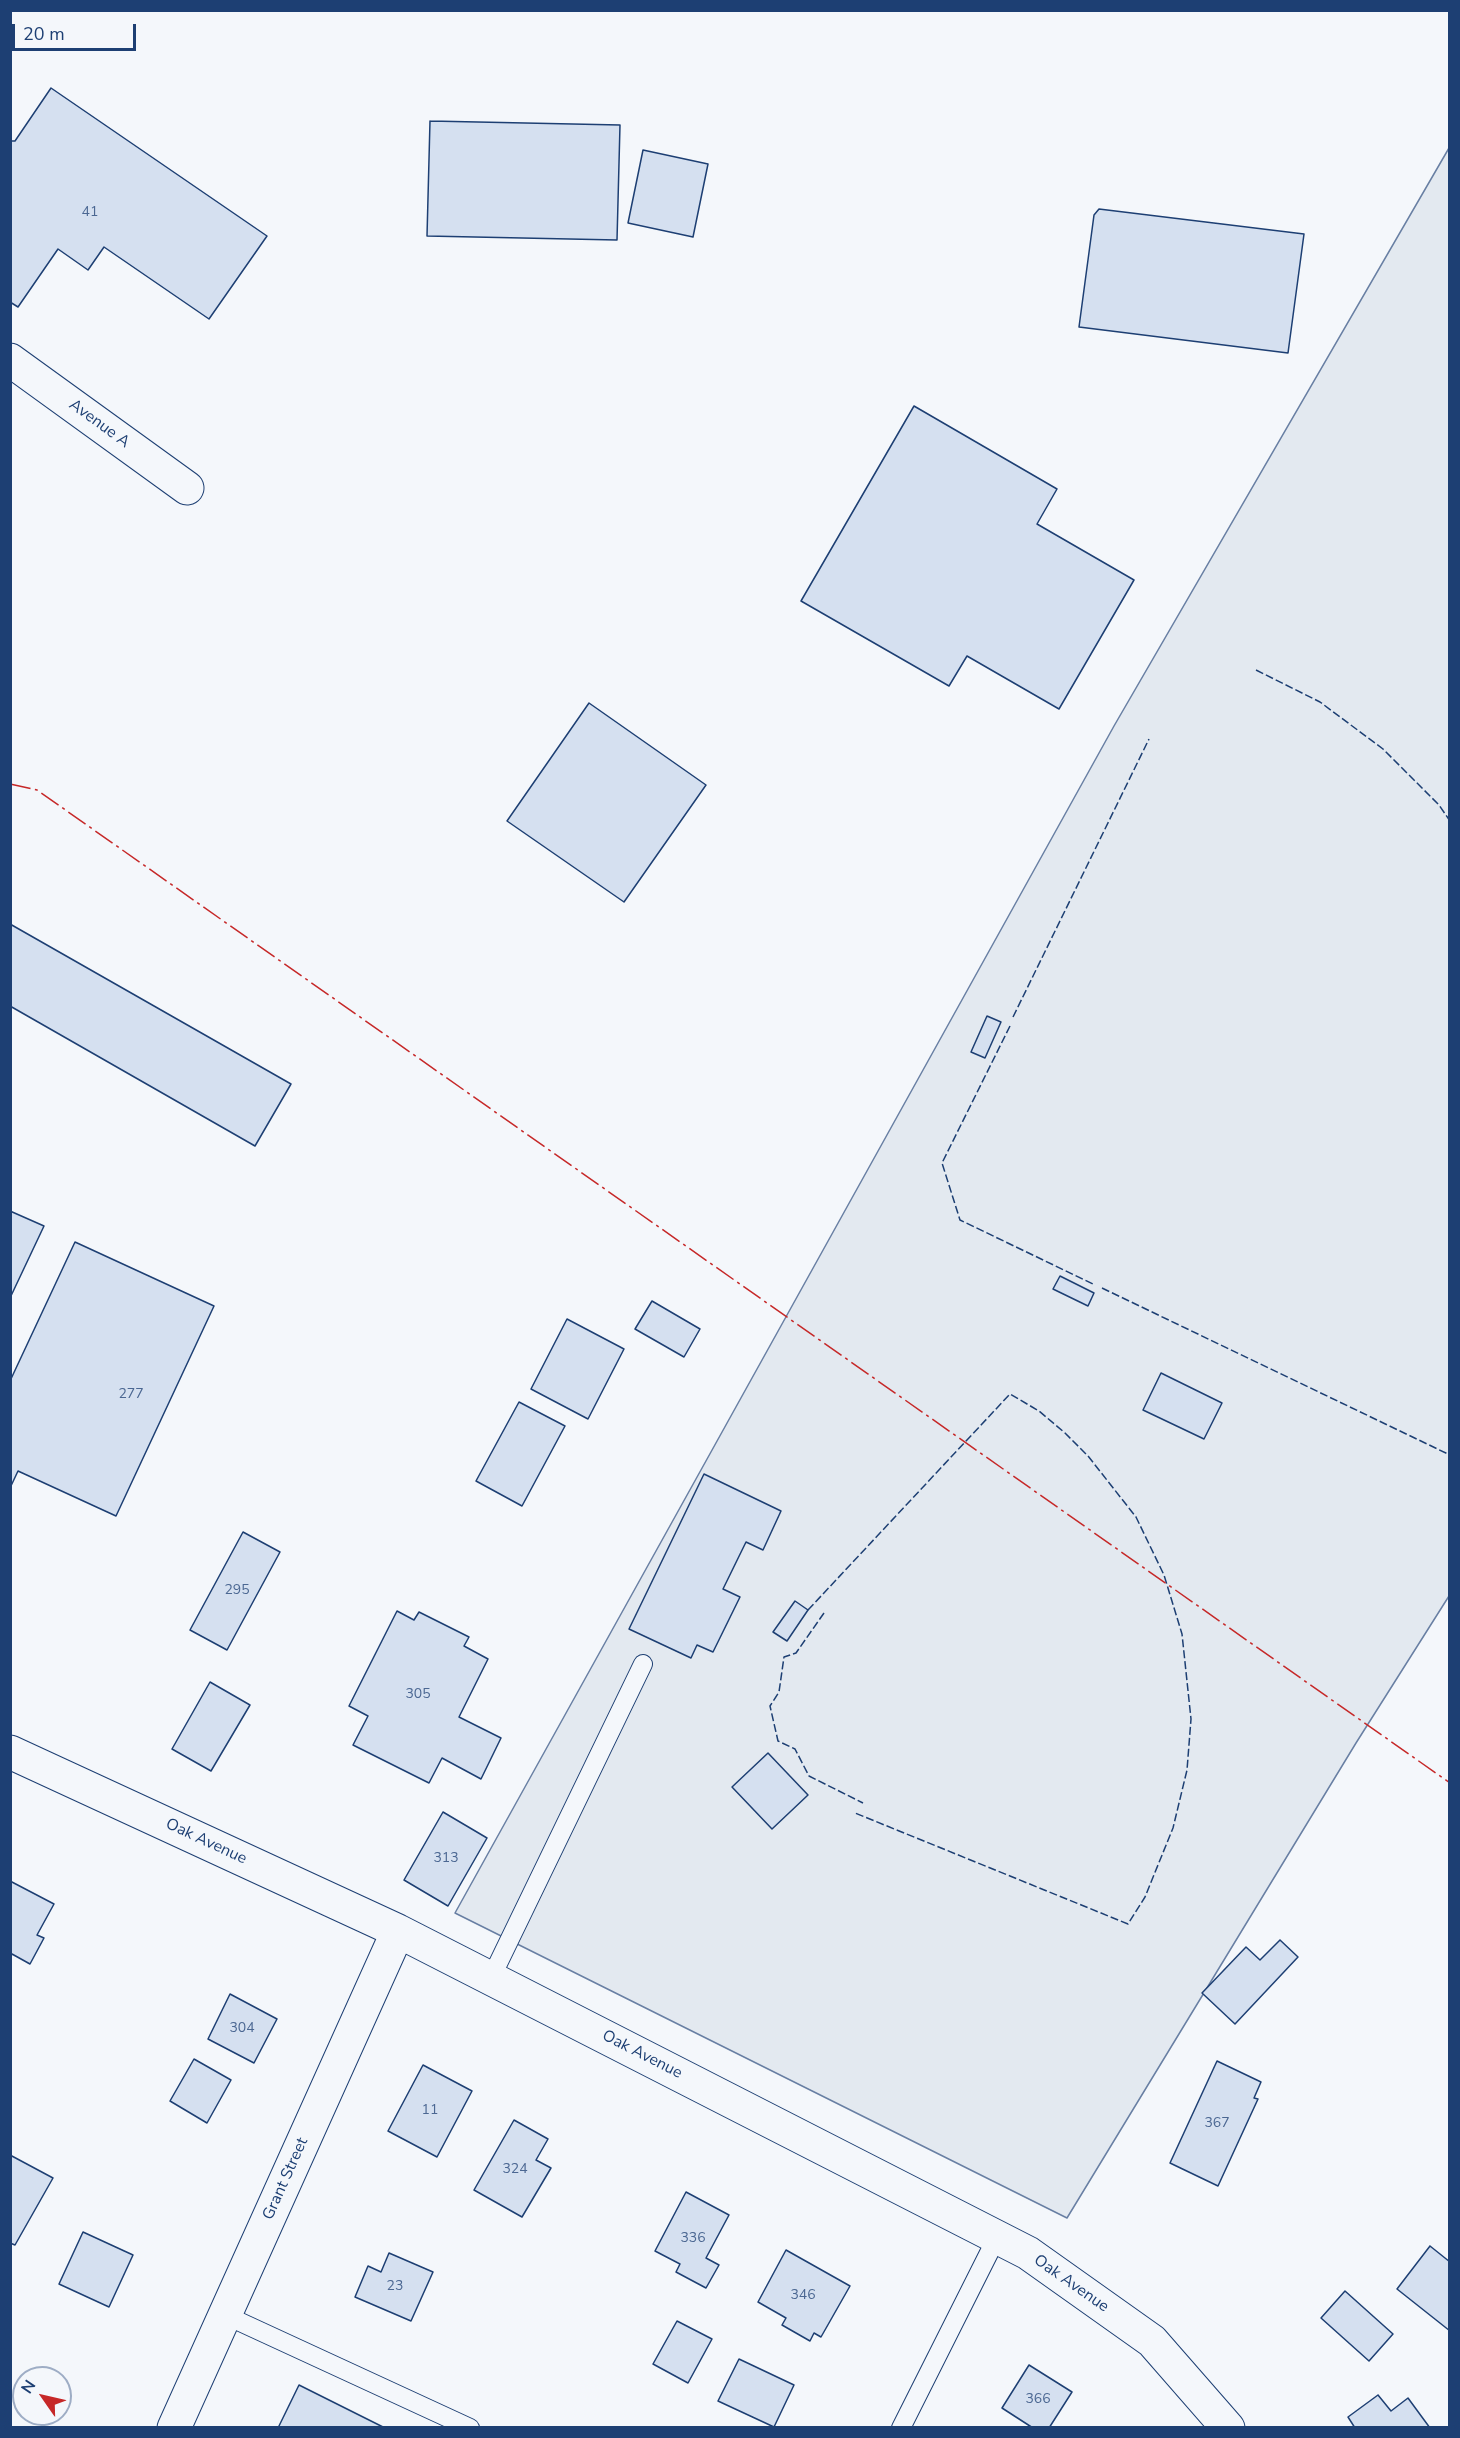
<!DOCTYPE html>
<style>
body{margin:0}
#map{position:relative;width:1460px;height:2438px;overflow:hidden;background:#f4f7fb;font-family:"Nunito Sans",sans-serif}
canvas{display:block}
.frame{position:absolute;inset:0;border:12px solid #1d3f73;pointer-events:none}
.north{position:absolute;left:12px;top:2366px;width:60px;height:60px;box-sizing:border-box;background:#f4f7fb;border:2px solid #9eadc5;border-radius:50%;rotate:304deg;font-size:16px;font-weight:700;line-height:24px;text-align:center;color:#1d3f73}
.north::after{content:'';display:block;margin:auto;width:21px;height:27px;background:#c62828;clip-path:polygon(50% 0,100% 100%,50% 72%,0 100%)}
.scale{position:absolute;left:12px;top:24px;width:124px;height:27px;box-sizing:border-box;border:3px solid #1d3f73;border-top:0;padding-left:8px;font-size:18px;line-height:21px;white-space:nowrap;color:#1d3f73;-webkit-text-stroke:4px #f4f7fb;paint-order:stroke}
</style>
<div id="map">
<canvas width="1460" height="2438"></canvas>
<div class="frame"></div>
<div class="north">N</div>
<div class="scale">20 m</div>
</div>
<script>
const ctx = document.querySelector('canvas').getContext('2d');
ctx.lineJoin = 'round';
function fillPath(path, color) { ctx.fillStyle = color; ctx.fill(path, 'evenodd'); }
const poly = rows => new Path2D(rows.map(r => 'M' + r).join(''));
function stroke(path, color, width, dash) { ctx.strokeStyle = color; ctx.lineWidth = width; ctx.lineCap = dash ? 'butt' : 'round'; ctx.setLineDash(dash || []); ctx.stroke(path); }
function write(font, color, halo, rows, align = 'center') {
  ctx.font = font + ' "Nunito Sans",sans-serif'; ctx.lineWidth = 4.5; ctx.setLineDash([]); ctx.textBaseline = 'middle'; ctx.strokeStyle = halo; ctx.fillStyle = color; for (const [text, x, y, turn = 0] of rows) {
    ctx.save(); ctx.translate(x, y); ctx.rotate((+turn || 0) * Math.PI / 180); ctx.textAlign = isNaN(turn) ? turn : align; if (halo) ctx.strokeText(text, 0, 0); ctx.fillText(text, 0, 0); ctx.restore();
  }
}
const green = poly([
 [1449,148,1449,1596,1356,1743,1067,2218,455,1913,1114,726,1449,148]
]);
const building = poly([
 [51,88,267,236,209,319,104,247,88,270,58,249,18,307,10,302,10,141,15,141,51,88],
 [430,121,620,125,617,240,427,236,430,121],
 [643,150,708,164,693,237,628,223,643,150],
 [1099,209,1304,234,1288,353,1079,327,1094,215,1099,209],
 [914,406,1057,489,1037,524,1134,580,1059,709,967,656,949,686,801,601,914,406],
 [589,703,706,785,624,902,507,821,589,703],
 [10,924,291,1084,255,1146,10,1006,10,924],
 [987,1016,1001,1022,985,1058,971,1052,987,1016],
 [10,1211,44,1226,10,1298,10,1211],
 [75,1242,214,1306,116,1516,18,1471,10,1488,10,1381,75,1242],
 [1060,1276,1094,1293,1088,1306,1053,1289,1060,1276],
 [652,1301,700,1329,684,1357,635,1329,652,1301],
 [567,1319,624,1349,588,1419,531,1389,567,1319],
 [1161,1373,1222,1403,1204,1439,1143,1410,1161,1373],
 [519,1402,565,1426,522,1506,476,1481,519,1402],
 [704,1474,781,1511,763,1550,746,1542,723,1589,740,1597,713,1652,697,1645,691,1658,629,1629,704,1474],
 [243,1532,280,1552,227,1650,190,1630,243,1532],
 [795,1601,808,1610,787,1641,773,1632,795,1601],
 [397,1611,414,1620,419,1612,469,1637,464,1646,488,1659,459,1717,501,1738,481,1779,442,1758,429,1783,353,1745,368,1716,349,1706,397,1611],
 [210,1682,250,1705,211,1771,172,1749,210,1682],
 [768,1753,808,1795,772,1829,732,1787,768,1753],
 [443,1812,487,1838,448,1906,404,1880,443,1812],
 [10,1881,54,1904,37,1935,44,1938,30,1964,12,1954,10,1958,10,1881],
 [1280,1940,1298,1957,1235,2024,1202,1993,1246,1947,1260,1960,1280,1940],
 [230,1994,277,2019,254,2063,208,2039,230,1994],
 [194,2059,231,2080,207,2123,170,2101,194,2059],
 [1217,2061,1261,2082,1254,2098,1258,2099,1218,2186,1170,2163,1217,2061],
 [423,2065,472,2091,437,2157,388,2131,423,2065],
 [514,2120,548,2139,536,2160,551,2168,522,2217,474,2190,514,2120],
 [10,2155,53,2178,15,2245,10,2243,10,2155],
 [686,2192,729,2215,706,2258,719,2265,706,2288,676,2272,680,2264,655,2251,686,2192],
 [83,2232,133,2255,109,2307,59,2284,83,2232],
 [1430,2246,1450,2262,1450,2331,1397,2289,1430,2246],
 [786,2250,850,2286,821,2337,814,2333,810,2341,782,2325,786,2318,758,2302,786,2250],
 [389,2253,433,2272,411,2321,355,2297,368,2266,381,2272,389,2253],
 [1345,2291,1393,2334,1369,2361,1321,2318,1345,2291],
 [677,2321,712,2339,688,2383,653,2364,677,2321],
 [739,2359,794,2385,774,2427,718,2401,739,2359],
 [1029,2365,1072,2392,1049,2428,1033,2428,1002,2408,1029,2365],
 [299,2385,385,2428,278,2428,299,2385],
 [1378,2395,1391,2411,1408,2398,1430,2428,1355,2428,1348,2417,1378,2395]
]);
const service = poly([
 [491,1978,643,1664],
 [225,2315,470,2428],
 [901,2428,997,2237]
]);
const minor = poly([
 [10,360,187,488],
 [10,1752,398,1931,1028,2253,1152,2341,1228,2428],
 [174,2428,398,1931]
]);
const fence = poly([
 [1256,670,1320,702,1383,749,1439,805,1450,821],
 [1013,1017,1149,739],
 [1010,1026,942,1163,960,1220,1093,1284],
 [1102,1288,1450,1455],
 [808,1610,1010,1394,1039,1411,1065,1433,1088,1456,1136,1517,1164,1575,1182,1634,1191,1719,1187,1770,1173,1828,1145,1897,1128,1924,855,1813],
 [824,1613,796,1653,784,1657,779,1692,770,1706,778,1741,795,1749,809,1776,863,1803]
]);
const power = poly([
 [10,784,37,790,1450,1783]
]);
const numberNames = [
 ["41",90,213],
 ["277",131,1395],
 ["295",237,1591],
 ["305",418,1695],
 ["313",446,1859],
 ["304",242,2029],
 ["11",430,2111],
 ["367",1217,2124],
 ["324",515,2170],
 ["336",693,2239],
 ["23",395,2287],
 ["346",803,2296],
 ["366",1038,2400]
];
const streetNames = [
 ["Avenue A",99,424,36],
 ["Oak Avenue",206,1842,25],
 ["Oak Avenue",642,2055,27],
 ["Grant Street",286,2179,-66],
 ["Oak Avenue",1071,2284,35]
];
fillPath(green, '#e3e9f0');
stroke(green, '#687fa3', 1.5);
fillPath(building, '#d5e0f0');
stroke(building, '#1d3f73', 1.5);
stroke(service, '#1d3f73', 20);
stroke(minor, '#1d3f73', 35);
stroke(service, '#f4f7fb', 18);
stroke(minor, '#f4f7fb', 33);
stroke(fence, '#1d3f73', 1.5, [8, 3]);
stroke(power, '#c62828', 1.5, [21, 4.5, 3, 4.5]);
write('14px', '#4b6792', null, numberNames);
write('16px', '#1d3f73', '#f4f7fb', streetNames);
</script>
